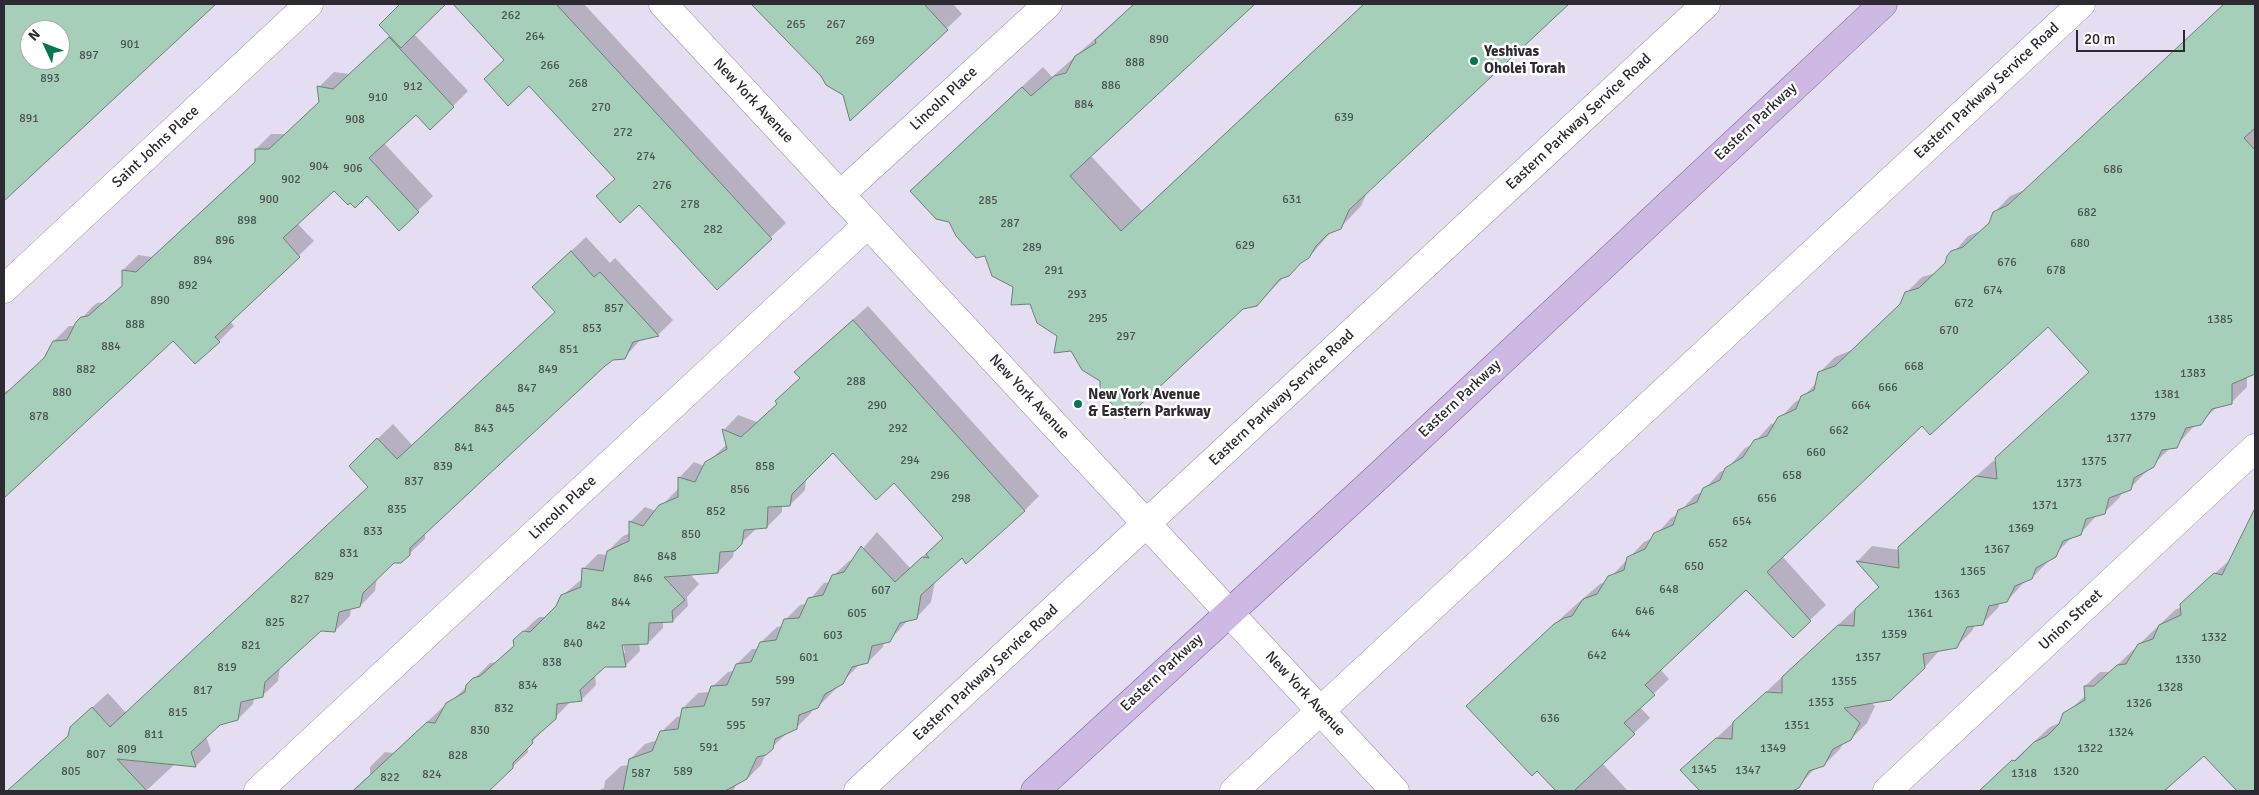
<!DOCTYPE html>
<style>
body{margin:0}
#map{position:relative;width:2259px;height:795px;overflow:hidden;background:#e5ddf1;font-family:Signika,sans-serif}
canvas{display:block}
.frame{position:absolute;inset:0;border:5px solid #2d2a31;pointer-events:none}
.north{position:absolute;left:20px;top:20px;width:50px;height:50px;box-sizing:border-box;background:#fff;border:1px solid #abaaad;border-radius:50%;rotate:313deg;font-size:14px;font-weight:700;line-height:20px;text-align:center;color:#2d2a31}
.north::after{content:'';display:block;margin:auto;width:18px;height:22px;background:#077650;clip-path:polygon(50% 0,100% 100%,50% 72%,0 100%)}
.scale{position:absolute;left:2076px;top:30px;width:109px;height:22px;box-sizing:border-box;border:2px solid #2d2a31;border-top:0;padding-left:6px;font-size:15px;line-height:18px;white-space:nowrap;color:#2d2a31;-webkit-text-stroke:4px #fff;paint-order:stroke}
</style>
<div id="map">
<canvas width="2259" height="795"></canvas>
<div class="frame"></div>
<div class="north">N</div>
<div class="scale">20 m</div>
</div>
<script>
const ctx = document.querySelector('canvas').getContext('2d');
ctx.lineJoin = 'round';
function fillPath(path, color) { ctx.fillStyle = color; ctx.fill(path, 'evenodd'); }
const poly = rows => new Path2D(rows.map(r => 'M' + r).join(''));
function stroke(path, color, width, dash) { ctx.strokeStyle = color; ctx.lineWidth = width; ctx.lineCap = dash ? 'butt' : 'round'; ctx.setLineDash(dash || []); ctx.stroke(path); }
function write(font, color, halo, rows, align = 'center') {
  ctx.font = font + ' Signika,sans-serif'; ctx.lineWidth = 5; ctx.setLineDash([]); ctx.textBaseline = 'middle'; ctx.strokeStyle = halo; ctx.fillStyle = color; for (const [text, x, y, turn = 0] of rows) {
    ctx.save(); ctx.translate(x, y); ctx.rotate((+turn || 0) * Math.PI / 180); ctx.textAlign = isNaN(turn) ? turn : align; if (halo) ctx.strokeText(text, 0, 0); ctx.fillText(text, 0, 0); ctx.restore();
  }
}
const shadow = poly([
 [13,4,214,4,4,199,4,12],
 [30,30,60,30,60,60,30,60],
 [403,4,444,4,414,34,468,91,453,106,416,113,384,143,433,196,399,229,367,195,334,189,297,223,314,241,230,321,234,326,219,341,195,363,173,339,4,496,4,392,11,389,46,356,54,341,69,326,75,326,92,307,97,303,105,302,123,285,123,270,138,255,152,257,256,161,256,149,271,134,286,134,320,101,319,87,334,72,349,74,391,36,395,10],
 [455,4,584,4,786,223,717,288],
 [759,4,953,4,962,14,850,119,844,94,827,84,791,43,764,18],
 [1134,4,1253,4,1090,155,1142,211,1364,4,1567,4,1368,190,1361,206,1340,228,1332,231,1309,257,1284,277,1257,305,1242,308,1101,380,986,255,933,170,1043,67,1052,77],
 [2225,4,2255,4,2255,100,2250,105,2255,110,2255,372,2247,376,2247,387,2231,403,2217,407,2200,423,2195,425,2176,446,2171,447,2130,488,2122,492,2120,497,2104,513,2097,515,2081,533,2073,536,2032,578,2025,581,2007,601,2000,602,1998,608,1982,624,1975,625,1972,631,1956,647,1940,650,1924,668,1870,702,1875,706,1867,723,1851,739,1843,743,1840,749,1824,765,1816,767,1798,787,1792,791,1701,791,1682,770,1880,586,1857,562,1872,546,1899,550,1899,547,1915,531,1993,461,1997,461,2090,372,2048,326,1922,424,1782,556,1826,605,1810,620,1793,637,1747,589,1660,669,1669,679,1640,707,1650,718,1602,763,1628,791,1557,791,1537,770,1484,690,1571,609,1600,584,1606,582,1644,542,1653,538,1671,518,1678,514,1695,495,1702,492,1720,472,1727,469,1745,448,1752,445,1771,424,1776,423,1795,402,1801,399,1818,381,1819,373,1835,357,1852,350,1902,303,1906,293,1922,277,1936,273,1968,236,1980,231,1990,222,1994,213,2010,196,2025,190],
 [586,237,610,263,615,258,673,320,658,335,641,339,625,357,612,359,425,533,425,539,409,554,393,562,377,577,375,591,360,606,351,608,350,616,335,631,320,630,280,667,278,681,262,696,254,698,253,704,238,719,219,723,206,736,211,751,196,766,175,764,146,791,9,791,69,735,86,713,108,693,126,713,369,486,365,451,393,424,412,445,556,312,533,287],
 [868,306,1039,496,1024,511,962,557,935,581,931,602,916,618,908,620,889,641,884,642,883,647,868,662,860,664,818,707,812,709,811,713,796,728,787,733,766,753,761,765,746,780,738,781,733,791,597,791,604,788,605,781,621,766,629,765,630,759,645,744,658,740,661,732,677,717,682,716,683,708,698,693,710,692,712,687,728,672,734,671,737,664,752,649,758,649,761,642,777,627,783,626,785,620,800,605,806,604,824,583,830,582,833,576,849,561,854,559,877,532,910,568,944,537,894,482,833,452,806,478,805,490,790,505,782,505,782,512,767,527,757,528,734,550,733,557,718,572,690,574,699,584,687,597,688,606,673,621,663,621,663,628,648,643,639,643,640,651,625,666,605,666,595,675,596,685,581,700,571,701,528,746,528,752,488,791,352,791,366,778,370,777,370,767,385,752,394,753,443,707,445,708,490,663,497,662,515,645,514,641,530,625,539,617,546,617,558,606,562,596,583,578,583,569,598,554,607,555,608,551,623,536,630,533,630,522,645,507,656,511,679,488,680,477,694,462,704,466,727,444,724,430,738,415,757,422,778,403,776,401,801,378,811,357],
 [620,639,622,639,625,653,622,653],
 [2255,536,2255,787,2160,688,2191,766,2165,791,1981,791,2050,727,2061,722,2065,714,2086,695,2085,686,2100,672,2110,672,2175,610,2181,607,2196,590,2231,559,2249,539]
]);
const building = poly([
 [4,4,216,4,4,201,4,4],
 [30,30,60,30,60,60,30,60,30,30],
 [400,4,446,4,401,48,379,25,400,4],
 [453,4,556,4,772,239,717,290,639,205,620,223,596,196,615,179,529,86,508,106,484,79,504,60,453,4],
 [751,4,924,4,948,30,850,121,843,95,826,85,821,76,751,4],
 [1134,4,1255,4,1070,176,1121,231,1364,4,1569,4,1349,210,1341,229,1328,234,1316,246,1309,258,1301,263,1289,276,1280,279,1257,306,1243,309,1125,419,1100,391,1100,381,1082,370,1071,351,1054,353,1057,336,1037,323,1030,304,1011,305,1013,287,992,276,985,256,976,258,956,236,949,222,936,219,910,191,1022,87,1031,96,1054,76,1066,73,1075,56,1096,43,1095,40,1134,4],
 [2224,4,2255,4,2255,128,2244,138,2255,150,2255,374,2232,384,2232,404,2212,409,2201,425,2186,428,2177,448,2162,450,2154,467,2134,478,2131,490,2109,498,2105,514,2086,519,2081,535,2063,541,2056,557,2036,568,2032,579,2015,586,2007,602,1989,606,1983,625,1967,627,1957,648,1923,654,1925,668,1891,700,1844,708,1860,723,1851,740,1833,749,1824,766,1809,771,1799,788,1792,791,1700,791,1680,770,1716,738,1732,739,1733,722,1766,692,1782,693,1782,677,1838,625,1854,626,1855,609,1879,587,1856,561,1899,568,1898,547,1976,476,1997,479,1995,458,2089,372,2048,327,1930,435,1922,426,1767,572,1811,621,1793,638,1746,590,1645,685,1655,695,1624,723,1635,734,1574,791,1556,791,1537,771,1532,776,1466,706,1554,624,1564,618,1572,616,1583,599,1597,594,1608,576,1624,570,1627,557,1645,549,1654,533,1673,525,1678,510,1697,502,1703,488,1720,480,1725,468,1743,457,1754,440,1767,436,1778,417,1796,409,1801,396,1814,390,1818,372,1835,366,1900,304,1905,292,1919,288,1945,263,1947,256,1951,251,1963,247,1989,223,1993,212,2008,205,2224,4],
 [389,37,454,107,430,130,416,115,369,158,419,212,399,231,367,196,355,208,350,203,348,205,334,191,283,238,300,257,215,337,220,342,195,364,173,341,4,498,4,395,44,358,53,341,67,340,76,322,81,317,88,316,122,286,122,270,136,272,255,162,255,149,269,149,319,102,317,86,333,89,389,37],
 [571,251,594,277,600,272,659,336,633,342,625,359,613,360,605,366,410,548,410,555,401,563,394,563,363,593,360,607,339,612,335,632,321,631,265,682,263,697,241,702,238,720,220,725,191,752,196,767,117,759,147,791,7,791,68,736,70,727,92,707,110,727,368,487,349,466,377,438,397,459,555,312,532,287,571,251],
 [853,320,1025,511,966,564,962,558,921,595,917,619,900,623,890,642,872,646,868,663,852,667,843,684,825,694,818,708,799,715,797,729,775,739,773,749,766,755,757,757,747,779,725,791,623,791,629,759,652,751,660,731,678,729,682,708,704,706,711,686,727,685,736,664,751,662,760,642,776,640,784,619,799,618,808,598,823,595,832,575,844,572,861,546,895,582,922,557,929,558,926,554,943,538,894,483,876,500,833,453,792,494,790,506,768,507,767,528,744,530,742,544,735,551,720,552,718,573,664,577,685,600,672,611,673,622,649,623,648,644,622,645,626,667,605,667,580,690,582,701,557,704,556,719,532,740,533,743,513,763,513,768,489,791,353,791,427,722,435,723,446,703,465,692,466,685,473,678,480,676,514,646,513,640,523,631,530,632,556,606,561,595,581,587,582,568,603,571,607,551,629,541,629,521,643,526,659,505,678,497,678,477,695,482,705,462,727,449,722,429,741,437,777,404,775,401,800,378,794,372,853,320],
 [2255,508,2255,791,2237,791,2204,756,2164,791,1979,791,2012,760,2015,761,2034,742,2047,736,2059,724,2063,713,2085,700,2084,686,2094,686,2117,665,2126,664,2138,644,2153,639,2159,625,2181,615,2180,604,2214,573,2222,575,2255,508]
]);
const minor = poly([
 [663,4,1395,791],
 [840,195,1048,4],
 [4,289,309,4],
 [258,791,868,224],
 [858,791,1706,4],
 [1234,791,2081,4],
 [1887,791,2255,448]
]);
const primary = poly([
 [1035,791,1371,483,1883,4]
]);
const markers = [
 [1474,61,5,"#077650"],
 [1078,404,5,"#077650"]
];
const numberNames = [
 ["262",511,16],
 ["265",796,25],
 ["267",836,25],
 ["264",535,37],
 ["890",1159,40],
 ["269",865,41],
 ["901",130,45],
 ["897",89,56],
 ["888",1135,63],
 ["266",550,66],
 ["893",50,79],
 ["268",578,84],
 ["886",1111,86],
 ["912",413,87],
 ["910",378,98],
 ["884",1084,105],
 ["270",601,108],
 ["639",1344,118],
 ["891",29,119],
 ["908",355,120],
 ["272",623,133],
 ["274",646,157],
 ["904",319,167],
 ["906",353,169],
 ["686",2113,170],
 ["902",291,180],
 ["276",662,186],
 ["900",269,200],
 ["631",1292,200],
 ["285",988,201],
 ["278",690,205],
 ["682",2087,213],
 ["898",247,221],
 ["287",1010,224],
 ["282",713,230],
 ["896",225,241],
 ["680",2080,244],
 ["629",1245,246],
 ["289",1032,248],
 ["894",203,261],
 ["676",2007,263],
 ["291",1054,271],
 ["678",2056,271],
 ["892",188,286],
 ["674",1993,291],
 ["293",1077,295],
 ["890",160,301],
 ["672",1964,304],
 ["857",614,309],
 ["295",1098,319],
 ["1385",2220,320],
 ["888",135,325],
 ["853",592,329],
 ["670",1949,331],
 ["297",1126,337],
 ["884",111,347],
 ["851",569,350],
 ["668",1914,367],
 ["882",86,370],
 ["849",548,370],
 ["1383",2193,374],
 ["288",856,382],
 ["666",1888,388],
 ["847",527,389],
 ["880",62,393],
 ["1381",2167,395],
 ["290",877,406],
 ["664",1861,406],
 ["845",505,409],
 ["878",39,417],
 ["1379",2143,417],
 ["843",484,429],
 ["292",898,429],
 ["662",1839,431],
 ["1377",2119,439],
 ["841",464,448],
 ["660",1816,453],
 ["294",910,461],
 ["1375",2094,462],
 ["839",443,467],
 ["858",765,467],
 ["296",940,476],
 ["658",1792,476],
 ["837",414,482],
 ["1373",2069,484],
 ["856",740,490],
 ["298",961,499],
 ["656",1767,499],
 ["1371",2045,506],
 ["835",397,510],
 ["852",716,512],
 ["654",1742,522],
 ["1369",2021,529],
 ["833",373,532],
 ["850",691,535],
 ["652",1718,544],
 ["1367",1997,550],
 ["831",349,554],
 ["848",667,557],
 ["650",1694,567],
 ["1365",1973,572],
 ["829",324,577],
 ["846",643,579],
 ["648",1669,590],
 ["607",881,591],
 ["1363",1947,595],
 ["827",300,600],
 ["844",621,603],
 ["646",1645,612],
 ["605",857,614],
 ["1361",1920,614],
 ["825",275,623],
 ["842",596,626],
 ["644",1621,634],
 ["1359",1894,635],
 ["603",833,636],
 ["1332",2214,638],
 ["840",573,644],
 ["821",251,646],
 ["642",1597,656],
 ["601",809,658],
 ["1357",1868,658],
 ["1330",2188,660],
 ["838",552,663],
 ["819",227,668],
 ["599",785,681],
 ["1355",1844,682],
 ["834",528,686],
 ["1328",2170,688],
 ["817",203,691],
 ["597",761,703],
 ["1353",1821,703],
 ["1326",2139,704],
 ["832",504,709],
 ["815",178,713],
 ["636",1550,719],
 ["595",736,726],
 ["1351",1797,726],
 ["830",480,731],
 ["1324",2121,733],
 ["811",154,735],
 ["591",709,748],
 ["1349",1773,749],
 ["1322",2090,749],
 ["809",127,750],
 ["807",96,755],
 ["828",458,756],
 ["1345",1704,770],
 ["1347",1748,771],
 ["805",71,772],
 ["589",683,772],
 ["1320",2066,772],
 ["587",641,774],
 ["1318",2024,774],
 ["824",432,775],
 ["822",390,778]
];
const poiNames = [
 ["Yeshivas",1484,52],
 ["Oholei Torah",1484,69],
 ["New York Avenue",1088,395],
 ["& Eastern Parkway",1088,412]
];
const streetNames = [
 ["Eastern Parkway Service Road",1987,91,-43],
 ["Lincoln Place",944,99,-43],
 ["New York Avenue",753,101,47],
 ["Eastern Parkway Service Road",1579,122,-43],
 ["Eastern Parkway",1756,122,-43],
 ["Saint Johns Place",156,147,-43],
 ["New York Avenue",1029,397,47],
 ["Eastern Parkway Service Road",1282,398,-43],
 ["Eastern Parkway",1460,399,-43],
 ["Lincoln Place",563,508,-43],
 ["Union Street",2071,620,-43],
 ["Eastern Parkway Service Road",986,673,-43],
 ["Eastern Parkway",1162,673,-43],
 ["New York Avenue",1305,694,47]
];
fillPath(shadow, '#0003');
fillPath(building, '#a6cfb9');
stroke(building, '#6d8076', 1);
stroke(minor, '#9b93a6', 29);
stroke(primary, '#7f6899', 29);
stroke(minor, '#fff', 28);
stroke(primary, '#cdb9e3', 28);
for (const [x, y, r, color] of markers) { const dot = new Path2D(); dot.arc(x, y, r, 0, 2 * Math.PI); ctx.fillStyle = color; ctx.fill(dot); stroke(dot, '#fff', 2); }
write('12px', '#4b5353', null, numberNames);
write('bold 15px', '#2d2a31', '#fff', poiNames, 'left');
write('15px', '#2d2a31', '#fff', streetNames);
</script>
